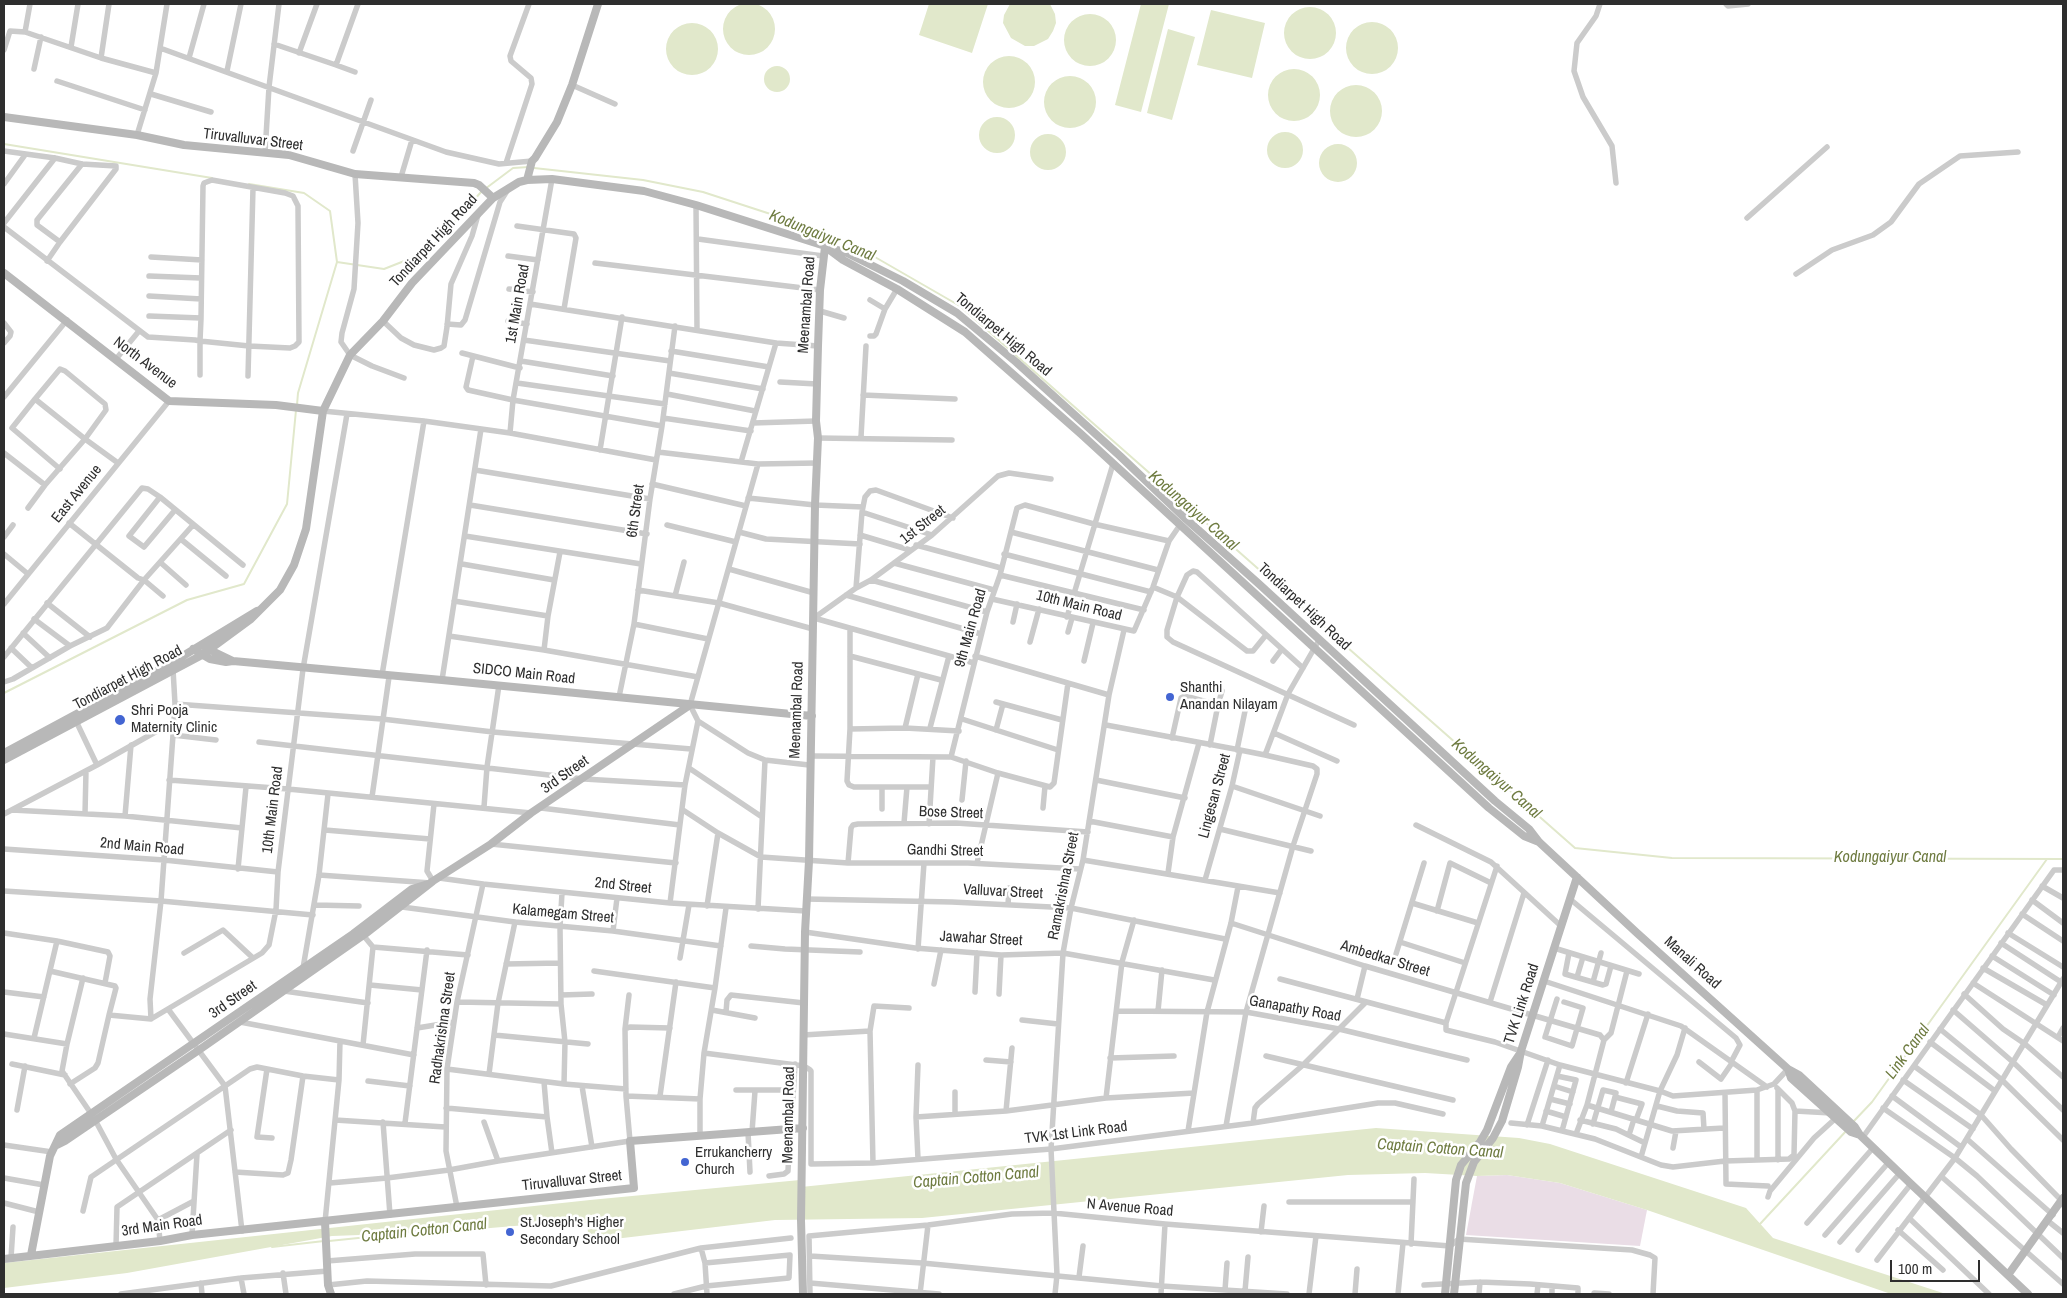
<!DOCTYPE html>
<style>
body{margin:0}
#map{position:relative;width:2067px;height:1298px;overflow:hidden;background:#fff;font-family:"Archivo Narrow",sans-serif}
canvas{display:block}
.frame{position:absolute;inset:0;border:5px solid #2e2e2e;pointer-events:none}
.scale{position:absolute;left:1890px;top:1260px;width:90px;height:22px;box-sizing:border-box;border:2px solid #2e2e2e;border-top:0;padding-left:6px;font-size:15px;line-height:18px;white-space:nowrap;color:#2e2e2e;-webkit-text-stroke:4px #fff;paint-order:stroke}
</style>
<div id="map">
<canvas width="2067" height="1298"></canvas>
<div class="frame"></div>
<div class="scale">100 m</div>
</div>
<script>
const ctx = document.querySelector('canvas').getContext('2d');
ctx.lineJoin = 'round';
function fillPath(path, color) { ctx.fillStyle = color; ctx.fill(path, 'evenodd'); }
const poly = rows => new Path2D(rows.map(r => 'M' + r).join(''));
function stroke(path, color, width, dash) { ctx.strokeStyle = color; ctx.lineWidth = width; ctx.lineCap = dash ? 'butt' : 'round'; ctx.setLineDash(dash || []); ctx.stroke(path); }
function write(font, color, halo, rows, align = 'center') {
  ctx.font = font + ' "Archivo Narrow",sans-serif'; ctx.lineWidth = 5; ctx.setLineDash([]); ctx.textBaseline = 'middle'; ctx.strokeStyle = halo; ctx.fillStyle = color; for (const [text, x, y, turn = 0] of rows) {
    ctx.save(); ctx.translate(x, y); ctx.rotate((+turn || 0) * Math.PI / 180); ctx.textAlign = isNaN(turn) ? turn : align; if (halo) ctx.strokeText(text, 0, 0); ctx.fillText(text, 0, 0); ctx.restore();
  }
}
const green = poly([
 [1507,1175,1560,1183,1647,1210,1640,1246,1466,1235,1477,1176]
]);
const water = poly([
 '723 29a26 26 0 1 1 52 0a26 26 0 1 1-52 0Z',
 [929,4,988,4,972,53,919,35],
 [1010,4,1050,4,1055,14,1056,23,1053,31,1048,39,1034,46,1025,46,1011,38,1003,23,1004,15],
 [1141,4,1169,4,1141,112,1115,105],
 '1284 33a26 26 0 1 1 52 0a26 26 0 1 1-52 0Z',
 [1211,10,1265,23,1252,78,1197,65],
 '1064 40a26 26 0 1 1 52 0a26 26 0 1 1-52 0Z',
 '1346 48a26 26 0 1 1 52 0a26 26 0 1 1-52 0Z',
 '666 49a26 26 0 1 1 52 0a26 26 0 1 1-52 0Z',
 [1168,29,1195,37,1172,120,1147,113],
 '983 82a26 26 0 1 1 52 0a26 26 0 1 1-52 0Z',
 '764 79a13 13 0 1 1 26 0a13 13 0 1 1-26 0Z',
 '1268 95a26 26 0 1 1 52 0a26 26 0 1 1-52 0Z',
 '1044 102a26 26 0 1 1 52 0a26 26 0 1 1-52 0Z',
 '1330 111a26 26 0 1 1 52 0a26 26 0 1 1-52 0Z',
 '979 135a18 18 0 1 1 36 0a18 18 0 1 1-36 0Z',
 '1267 150a18 18 0 1 1 36 0a18 18 0 1 1-36 0Z',
 '1030 152a18 18 0 1 1 36 0a18 18 0 1 1-36 0Z',
 '1319 163a19 19 0 1 1 38 0a19 19 0 1 1-38 0Z',
 [1376,1128,1519,1138,1550,1144,1746,1208,1773,1238,1946,1294,1891,1294,1647,1210,1560,1183,1507,1175,1477,1176,1425,1173,1348,1175,922,1218,775,1220,589,1242,587,1223,538,1224,443,1232,332,1236,127,1273,4,1288,4,1263,590,1200,800,1180,801,1187]
]);
const stream = poly([
 [4,144,212,178],
 [534,168,643,180,703,192,795,222,861,249,960,306,1575,848,1672,858,2063,859],
 [249,184,304,193,330,211,337,262,298,393,297,405],
 [485,189,513,168,529,167],
 [337,262,384,269,427,252,482,191],
 [4,693,187,600,244,584,287,504,296,410],
 [1853,1122,1872,1102,2047,859],
 [1760,1224,1847,1130],
 [329,1241,407,1233],
 [272,1247,324,1241]
]);
const street = poly([
 [30,4,25,32,101,58,156,73],
 [1600,4,1596,16,1577,43,1574,71,1583,97,1612,146,1616,183],
 [1726,4,1728,6,1748,4],
 [274,44,336,65,358,4],
 [71,47,78,4],
 [160,48,446,152,499,164,532,161],
 [4,50,10,31,25,32],
 [299,53,317,4],
 [101,58,109,4],
 [189,58,204,4],
 [336,65,355,72],
 [34,69,41,37],
 [227,71,241,4],
 [57,81,145,110],
 [572,85,615,104],
 [151,94,211,112],
 [137,135,156,73,167,4],
 [4,151,55,158,82,164,116,166,116,169,60,242],
 [353,151,371,100],
 [265,153,269,87,279,4],
 [506,163,532,84,531,78,511,61,510,56,529,4],
 [355,174,358,223,354,289,342,333,341,342,350,355,372,366,404,378],
 [401,177,412,140],
 [4,184,25,155],
 [696,205,697,330],
 [1747,218,1827,147],
 [4,223,55,158],
 [517,226,574,234,576,238,564,309],
 [4,227,148,337,195,340,200,341,249,346,290,348,295,346,299,342,298,206,293,196,285,193,212,180,204,183,203,186,201,319,200,341,200,375],
 [698,239,823,256],
 [508,256,538,260],
 [151,257,202,260],
 [47,261,60,242,37,225,37,220,82,164],
 [595,263,820,290],
 [1796,274,1832,250,1873,235,1891,222,1919,184,1960,156,2018,152],
 [149,276,201,278],
 [509,289,533,292],
 [149,296,201,299],
 [870,300,885,309],
 [530,304,776,343,818,346],
 [820,311,844,318],
 [149,316,201,318],
 [383,321,401,338,414,345,434,350,441,348,444,346,447,327,451,284,472,236,478,215],
 [508,321,527,324],
 [4,323,11,332,10,336,4,343],
 [447,324,461,325,465,320,500,202,507,191],
 [870,336,874,336,876,334,885,309,897,289],
 [524,340,670,361],
 [671,351,769,367],
 [462,353,520,368],
 [473,356,466,387,468,390,513,400,662,426],
 [116,359,139,331],
 [521,361,613,376],
 [669,373,763,389],
 [248,376,253,188],
 [780,382,817,384],
 [517,383,665,404],
 [667,394,755,411],
 [863,395,955,399],
 [4,397,67,320],
 [35,399,12,428,60,469],
 [323,411,424,421,510,433,656,460],
 [663,418,751,431],
 [753,423,816,421],
 [510,433,513,400,552,179],
 [861,437,866,346],
 [818,438,952,440],
 [600,450,622,317],
 [658,452,758,464,817,463],
 [4,453,45,485],
 [741,462,776,343],
 [758,464,690,705,698,721,748,753,765,760,809,765],
 [475,470,650,499],
 [652,484,746,506],
 [160,497,129,536,144,547,175,510],
 [748,498,815,505,863,507],
 [470,505,647,534],
 [28,508,45,485,85,439,106,410,105,404,65,371,60,369,35,399,85,439,118,463],
 [862,512,932,535],
 [69,523,138,578,144,580,193,525],
 [667,525,736,542],
 [739,532,766,539,860,544],
 [1011,532,1158,570],
 [860,535,910,550],
 [465,536,641,564],
 [4,537,13,525],
 [182,540,226,576],
 [916,545,1001,568],
 [4,554,28,574],
 [1004,554,1151,592],
 [161,563,186,585],
 [894,563,994,590],
 [462,564,554,580],
 [729,569,814,593],
 [1000,575,1144,610],
 [871,580,987,612],
 [1153,587,1177,597,1247,651,1253,651,1266,635],
 [856,588,862,512,865,497,870,491,876,490,953,518],
 [638,590,719,603,813,629],
 [846,595,981,634],
 [675,596,684,562],
 [992,599,1134,631,1153,587,1169,541,1180,525],
 [454,601,548,616],
 [47,603,90,637],
 [4,604,169,401],
 [1067,617,1113,464],
 [814,618,856,588,871,580,932,535,998,476,1009,473,1051,479],
 [814,618,974,663],
 [34,619,70,646],
 [1013,622,1017,604],
 [634,624,708,639],
 [850,628,850,729,847,781,849,785,854,787,930,787],
 [1068,632,1072,618],
 [23,633,50,658],
 [449,636,544,650,698,677],
 [1030,642,1039,609],
 [11,648,32,668],
 [544,650,548,616,560,552],
 [850,656,941,680],
 [975,656,1109,695],
 [4,657,142,488,148,489,160,497,243,565],
 [1084,661,1093,623],
 [1273,661,1282,649],
 [1303,668,1197,572,1193,571,1187,575,1177,597,1167,630,1167,637,1173,642,1354,725],
 [382,675,424,421],
 [442,680,481,429],
 [4,682,13,679,70,646,107,628,144,580,163,596],
 [619,697,634,624,650,499,662,426,675,326],
 [996,702,1062,720],
 [175,704,382,719,493,732,691,749],
 [1218,705,1222,691],
 [962,719,1058,750],
 [76,721,97,765],
 [1106,725,1240,750],
 [905,728,918,674],
 [930,728,949,656],
 [850,729,905,728,959,731],
 [996,730,1003,704],
 [1274,733,1337,761],
 [173,735,216,740],
 [1172,738,1181,698,1185,696,1218,705,1210,745],
 [259,742,584,779,685,785],
 [1237,750,1245,711],
 [811,756,951,757,998,773,1050,787,1054,783,1068,683],
 [951,757,987,612,1000,575,1017,508,1025,505,1094,524,1169,541],
 [689,768,762,817],
 [169,780,288,789,531,813],
 [1096,780,1185,798],
 [1232,786,1320,816],
 [372,797,389,677],
 [962,800,966,761],
 [484,807,487,767,499,685],
 [541,808,680,825],
 [1043,808,1045,786],
 [882,809,882,787],
 [12,810,125,816,242,828],
 [683,810,718,833,761,857,848,863,968,863,1080,869],
 [4,814,97,765,173,722],
 [85,814,86,771],
 [125,816,131,745],
 [1089,821,1173,837],
 [904,823,907,787],
 [929,824,933,757],
 [1416,825,1491,862,1561,926],
 [1220,829,1311,851],
 [325,830,430,839],
 [491,844,676,863],
 [4,849,164,860,278,872],
 [1083,860,1280,893],
 [848,863,851,828,853,825,858,824,956,823,1088,832],
 [977,863,998,773],
 [1497,866,1446,1023,1446,1030,1495,1042,1560,1065,1660,1091,1673,1096,1757,1090,1774,1084,1788,1069],
 [238,869,246,787],
 [1168,873,1173,837,1199,743],
 [319,875,431,883],
 [439,878,483,884,670,903,806,911],
 [1205,880,1232,786,1240,750,1265,755,1288,694,1319,640],
 [433,881,427,871,434,804],
 [2042,886,2063,898],
 [4,891,161,901,313,915],
 [562,893,560,927,561,1004,565,1042,564,1084],
 [806,899,952,902,1071,908,1225,939],
 [1570,899,1736,1038,1740,1045,1731,1062],
 [2032,900,2063,923],
 [670,903,685,785,698,721],
 [1412,903,1478,923],
 [315,905,359,906],
 [1008,905,1009,888],
 [707,906,718,833],
 [402,907,515,922,613,931,721,946],
 [758,909,765,760],
 [1437,911,1450,863,1491,883],
 [2022,914,2063,941],
 [1231,923,1365,966,1600,1035,1604,1040,1587,1105,1576,1134],
 [613,931,617,898],
 [805,932,915,948,1001,955,1063,953,1214,980],
 [4,933,57,941,108,952,110,956,105,983],
 [2008,933,2063,967],
 [1400,942,1465,963],
 [2001,943,2061,982],
 [751,946,785,949,860,952],
 [373,947,468,955],
 [1554,948,1639,974],
 [918,949,924,863],
 [184,953,223,930,253,958],
 [1569,953,1565,974,1603,985,1606,984,1611,966],
 [1396,954,1424,863],
 [1992,956,2054,995],
 [680,958,689,905],
 [506,964,560,963],
 [303,968,319,875,328,794],
 [1983,968,2047,1005],
 [50,971,115,986,116,988,109,1015],
 [594,971,715,988],
 [1577,977,1583,957],
 [1280,979,1446,1023],
 [1544,981,1681,1026,1767,1087],
 [1593,982,1601,953],
 [1973,983,2063,1041],
 [934,984,941,950],
 [370,985,422,990],
 [284,991,368,1003],
 [4,992,44,997],
 [975,992,977,953],
 [999,994,1001,955],
 [1964,994,2003,1029,2025,1044,2063,1077],
 [561,995,592,994],
 [1357,999,1365,966],
 [1557,999,1545,1037,1572,1046,1583,1008,1564,1002],
 [457,1002,561,1004],
 [1490,1002,1524,893],
 [168,1009,225,1086,242,1231],
 [712,1010,755,1018],
 [1953,1010,2014,1063,2063,1110],
 [1117,1011,1246,1012,1339,1029,1467,1060],
 [1158,1011,1162,970],
 [726,1012,727,1000,731,995,804,1003],
 [151,1019,150,999,161,901,173,735,175,704,173,669],
 [1022,1020,1058,1024],
 [240,1022,414,1055],
 [417,1028,454,1022],
 [625,1029,629,995],
 [1940,1029,2002,1080,2063,1140],
 [870,1031,873,1163],
 [4,1034,67,1044,62,1071,94,1118,116,1159,158,1220,160,1241],
 [494,1035,588,1044],
 [803,1035,870,1031,874,1006,909,1008],
 [2058,1037,2063,1028],
 [34,1038,57,941],
 [1604,1040,1611,1033,1627,971],
 [1930,1042,1995,1091],
 [67,1044,83,978],
 [363,1045,373,947,363,935],
 [704,1053,804,1066,809,1069,811,1071,811,1164,873,1163,1051,1149,1253,1123,1378,1103,1395,1103,1443,1114],
 [1266,1056,1453,1100],
 [1110,1058,1174,1056],
 [986,1060,1011,1062],
 [1699,1062,1721,1079,1732,1063],
 [12,1064,65,1075],
 [1914,1066,1981,1115,2011,1149,2060,1199,2063,1205],
 [267,1069,257,1137,272,1138],
 [447,1069,564,1084,626,1089],
 [489,1074,498,1003,515,922],
 [1557,1076,1576,1080,1562,1131],
 [1903,1080,1973,1129],
 [368,1081,410,1086],
 [544,1082,547,1117],
 [1626,1083,1648,1014],
 [70,1084,95,1068,98,1063,109,1015,151,1019,262,953,269,945,276,910,278,872,303,669,347,414],
 [582,1086,592,1147],
 [1554,1086,1573,1092],
 [1777,1088,1792,1103,1795,1111],
 [1778,1089,1778,1160],
 [736,1090,793,1090],
 [955,1092,955,1114],
 [1725,1093,1726,1184,1768,1186],
 [626,1096,700,1099],
 [660,1096,676,982],
 [1892,1096,1961,1147],
 [1615,1097,1642,1104,1636,1120],
 [1106,1098,1122,962,1134,920],
 [1550,1099,1570,1104],
 [1587,1105,1672,1131,1724,1128],
 [1657,1106,1677,1111,1703,1113,1704,1129],
 [446,1108,547,1117,552,1153],
 [1883,1108,1955,1158,1977,1176,2063,1258],
 [17,1110,25,1066],
 [1006,1111,1012,1048],
 [1546,1111,1566,1117],
 [916,1117,1006,1111,1106,1098,1194,1093],
 [335,1120,445,1127],
 [1580,1120,1616,1129,1645,1143],
 [383,1122,390,1215],
 [484,1122,498,1161],
 [405,1123,427,950],
 [1253,1123,1255,1108,1258,1104,1303,1065,1366,1002],
 [1511,1123,1542,1126,1595,1139,1661,1165,1673,1167,1725,1161,1789,1159,1794,1155,1795,1111,1831,1113],
 [1593,1124,1603,1090,1616,1093,1611,1112],
 [1527,1125,1548,1060],
 [1226,1126,1246,1012,1293,846,1317,774,1317,769,1313,766,1265,755],
 [1542,1126,1560,1065],
 [791,1129,795,1064],
 [1188,1131,1207,1012,1231,923,1238,887],
 [748,1132,750,1172],
 [752,1132,755,1091],
 [1629,1135,1634,1119],
 [700,1136,700,1099,704,1053,715,988,726,908],
 [1863,1137,2054,870,2063,870],
 [1967,1139,2053,1215],
 [4,1145,52,1152],
 [1673,1148,1676,1131],
 [1641,1157,1660,1091,1677,1055,1685,1028],
 [918,1159,916,1117,918,1065],
 [1757,1159,1757,1090],
 [235,1172,283,1175,288,1173,291,1160,303,1076],
 [769,1176,784,1174,788,1171,790,1129],
 [1942,1177,2063,1284],
 [4,1178,44,1185],
 [330,1183,387,1178,449,1170,498,1161,630,1141,626,1096,625,1029,630,1027,670,1028],
 [1768,1197,1770,1191,1814,1138,1836,1118],
 [1289,1202,1413,1202],
 [4,1203,39,1212],
 [457,1207,446,1151,447,1069,457,1002,483,884],
 [83,1211,91,1177,250,1069,257,1067,303,1076,339,1080],
 [1909,1218,1989,1294],
 [158,1220,194,1201],
 [2048,1221,2063,1233],
 [325,1222,339,1080,340,1041],
 [1807,1223,1873,1148],
 [1898,1230,1943,1270],
 [1261,1232,1264,1206],
 [192,1235,197,1154],
 [1825,1235,1889,1162],
 [1840,1242,1900,1173],
 [1411,1244,1414,1179],
 [116,1246,117,1207,231,1130],
 [701,1248,705,1263,707,1294],
 [1858,1250,1911,1184],
 [810,1256,922,1263,1162,1286,1287,1294],
 [11,1258,13,1227],
 [1877,1260,1955,1158,2063,979],
 [327,1261,415,1254,483,1254,486,1285],
 [283,1273,286,1294],
 [1079,1277,1083,1246],
 [241,1278,244,1294],
 [201,1283,202,1294],
 [810,1283,939,1294],
 [328,1285,367,1281,551,1286,701,1248,791,1238],
 [1424,1285,1480,1282,1530,1284,1578,1288,1578,1294],
 [1225,1290,1227,1263],
 [1245,1291,1248,1257],
 [1594,1293,1609,1294],
 [121,1294,241,1278,328,1271],
 [674,1294,706,1286,789,1278,790,1255,705,1263],
 [810,1294,809,1236,928,1225,1012,1214,1053,1213,1165,1224,1450,1246,1459,1239,1632,1250,1650,1255,1655,1258,1653,1294],
 [920,1294,928,1225],
 [1055,1294,1057,1275,1051,1149,1063,953,1071,908,1083,860,1109,695,1124,630],
 [1161,1294,1165,1224],
 [1309,1294,1316,1236],
 [1355,1294,1357,1269],
 [1398,1294,1403,1243],
 [1479,1294,1480,1282],
 [1537,1294,1538,1285],
 [1552,1294,1552,1286]
]);
const secondary = poly([
 [4,117,137,135,184,145,289,155,355,174,474,183,479,185,493,198],
 [527,180,532,161,535,158,557,122,572,85,598,4],
 [827,248,843,260,897,289,965,332,1081,434,1489,808,1524,836,1539,842],
 [4,273,169,401,276,405,323,411],
 [206,648,233,661],
 [193,649,210,659,226,662,233,661,442,680,812,716],
 [4,753,173,662,257,611],
 [4,760,202,655,251,619,280,590,294,565,306,529,323,411,350,355,383,321,412,283,493,198,519,182,527,180,552,179,644,191,696,205,847,253,903,281,957,313,1016,362,1120,456,1186,519,1259,584,1495,801,1529,829,1539,842,1637,933,1788,1069,1799,1075,1855,1127,1860,1135,1911,1184,2028,1294],
 [1788,1069,1791,1078,1851,1132,1860,1135],
 [57,1145,65,1141,199,1050,365,934,433,881,491,844,531,813,690,705],
 [325,1222,328,1285,331,1294],
 [31,1255,50,1156,60,1135,353,934,412,889,428,884],
 [4,1259,160,1241,192,1235,634,1188,630,1141,803,1128],
 [2008,1275,2063,1198],
 [803,1294,801,1220,805,932,809,861,815,505,818,438,816,421,818,346,820,290,825,247],
 [1445,1294,1456,1180,1461,1165,1480,1142,1487,1130,1511,1067,1519,1055],
 [1454,1294,1466,1183,1474,1162,1493,1138,1502,1121,1518,1067,1521,1051,1577,877]
]);
const markers = [
 [1170,697,5,"#4365d2"],
 [120,720,6,"#4365d2"],
 [685,1162,5,"#4365d2"],
 [510,1232,5,"#4365d2"]
];
const streetNames = [
 ["Tiruvalluvar Street",253,140,7],
 ["Tondiarpet High Road",434,241,-47],
 ["1st Main Road",518,304,-80],
 ["Meenambal Road",807,305,-86],
 ["Tondiarpet High Road",1003,335,40],
 ["North Avenue",145,363,37],
 ["East Avenue",77,494,-51],
 ["6th Street",636,511,-82],
 ["1st Street",923,525,-38],
 ["10th Main Road",1079,606,14],
 ["Tondiarpet High Road",1304,607,43],
 ["9th Main Road",971,628,-74],
 ["SIDCO Main Road",524,674,6],
 ["Tondiarpet High Road",128,678,-28],
 ["Meenambal Road",797,710,-88],
 ["3rd Street",565,775,-35],
 ["Lingesan Street",1215,796,-75],
 ["10th Main Road",273,810,-83],
 ["Bose Street",951,813,2],
 ["2nd Main Road",142,847,5],
 ["Gandhi Street",945,851,1],
 ["2nd Street",623,886,6],
 ["Ramakrishna Street",1064,886,-79],
 ["Valluvar Street",1003,892,3],
 ["Kalamegam Street",563,914,5],
 ["Jawahar Street",981,939,3],
 ["Ambedkar Street",1385,959,17],
 ["Manali Road",1692,963,42],
 ["3rd Street",233,1000,-35],
 ["TVK Link Road",1522,1004,-72],
 ["Ganapathy Road",1295,1009,10],
 ["Radhakrishna Street",443,1028,-82],
 ["Meenambal Road",789,1115,-89],
 ["TVK 1st Link Road",1076,1133,-7],
 ["Tiruvalluvar Street",572,1181,-6],
 ["N Avenue Road",1130,1208,5],
 ["3rd Main Road",162,1226,-8]
];
const poiNames = [
 ["Shanthi",1180,688],
 ["Anandan Nilayam",1180,705],
 ["Shri Pooja",131,711],
 ["Maternity Clinic",131,728],
 ["Errukancherry",695,1153],
 ["Church",695,1170],
 ["St.Joseph's Higher",520,1223],
 ["Secondary School",520,1240]
];
const waterNames = [
 ["Kodungaiyur Canal",822,236,22],
 ["Kodungaiyur Canal",1193,511,41],
 ["Kodungaiyur Canal",1496,779,41],
 ["Kodungaiyur Canal",1890,858],
 ["Link Canal",1908,1052,-54],
 ["Captain Cotton Canal",1440,1149,4],
 ["Captain Cotton Canal",976,1178,-5],
 ["Captain Cotton Canal",424,1231,-6]
];
fillPath(green, '#eadde6');
fillPath(water, '#e1e8cb');
stroke(stream, '#e1e8cb', 2);
stroke(street, '#cbcbcb', 5.5);
stroke(secondary, '#b8b8b8', 8);
for (const [x, y, r, color] of markers) { const dot = new Path2D(); dot.arc(x, y, r, 0, 2 * Math.PI); ctx.fillStyle = color; ctx.fill(dot); stroke(dot, '#fff', 2); }
write('15px', '#2e2e2e', '#fff', streetNames);
write('15px', '#2e2e2e', '#fff', poiNames, 'left');
write('italic 16px', '#6e7b40', '#fff', waterNames);
</script>
